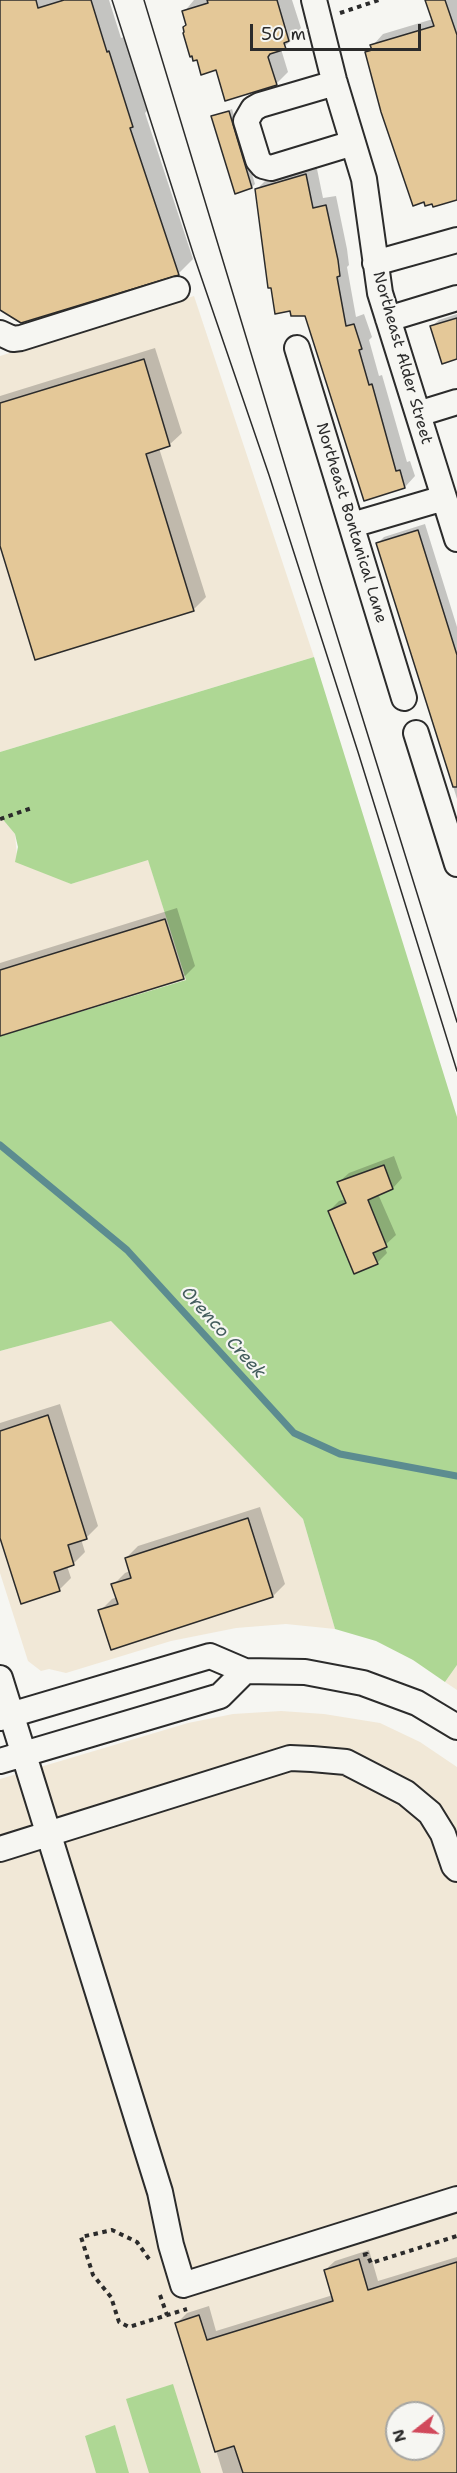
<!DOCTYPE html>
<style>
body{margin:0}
#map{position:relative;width:457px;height:2473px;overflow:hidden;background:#f6f6f2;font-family:"Shantell Sans",sans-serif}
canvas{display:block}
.north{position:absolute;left:385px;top:2401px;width:60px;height:60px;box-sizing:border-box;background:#f6f6f2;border:2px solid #a5a5a2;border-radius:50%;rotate:253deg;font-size:16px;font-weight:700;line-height:24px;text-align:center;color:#2b2b2b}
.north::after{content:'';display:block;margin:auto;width:21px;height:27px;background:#d1495b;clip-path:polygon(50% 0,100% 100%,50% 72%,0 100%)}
.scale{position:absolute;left:250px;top:24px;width:171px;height:27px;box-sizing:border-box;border:3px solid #2b2b2b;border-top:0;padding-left:8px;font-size:18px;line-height:21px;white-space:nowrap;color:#2b2b2b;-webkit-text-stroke:4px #f6f6f2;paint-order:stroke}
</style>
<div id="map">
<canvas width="457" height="2473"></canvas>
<div class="north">N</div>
<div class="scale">50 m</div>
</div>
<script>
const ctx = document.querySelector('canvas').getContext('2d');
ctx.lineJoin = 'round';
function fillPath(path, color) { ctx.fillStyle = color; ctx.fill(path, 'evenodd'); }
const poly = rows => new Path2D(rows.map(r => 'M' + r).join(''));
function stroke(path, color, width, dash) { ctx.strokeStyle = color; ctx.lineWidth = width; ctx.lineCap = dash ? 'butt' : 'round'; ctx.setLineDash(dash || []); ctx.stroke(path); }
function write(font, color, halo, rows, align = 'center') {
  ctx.font = font + ' "Shantell Sans",sans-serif'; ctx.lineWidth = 4.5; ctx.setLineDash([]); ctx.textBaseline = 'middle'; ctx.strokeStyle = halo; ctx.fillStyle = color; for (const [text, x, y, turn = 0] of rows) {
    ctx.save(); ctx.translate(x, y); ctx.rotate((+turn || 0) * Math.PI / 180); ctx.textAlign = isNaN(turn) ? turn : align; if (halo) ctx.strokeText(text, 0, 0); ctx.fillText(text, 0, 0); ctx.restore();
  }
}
const built = poly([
 [194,296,314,657,0,752,0,356],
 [0,816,15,834,17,857,71,884,148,859,186,980,0,1036],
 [111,1320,303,1519,335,1629,286,1624,236,1628,171,1641,66,1673,49,1669,41,1671,28,1661,0,1573,0,1351],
 [457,1665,457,1690,445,1682],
 [281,1711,324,1714,380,1723,420,1742,457,1767,457,2473,0,2473,0,1779,188,1723,233,1714],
 [397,2413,433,2413,433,2449,397,2449]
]);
const green = poly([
 [314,657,457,1117,457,1665,445,1682,413,1660,376,1641,335,1629,303,1519,111,1321,0,1351,0,1036,186,980,148,860,71,884,15,862,18,847,15,834,0,816,0,752],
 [173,2384,201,2473,149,2473,126,2399],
 [115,2425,129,2473,96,2473,85,2436]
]);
const shadow = poly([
 [0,0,109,0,121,38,124,37,147,111,145,113,193,259,178,274,0,308],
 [194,0,292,0,301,28,296,33,297,36,281,49,288,72,276,84,217,69,187,24,184,12],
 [427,0,457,0,457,198,366,53,383,34,433,19],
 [232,109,255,184,252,187,213,117],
 [316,164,323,198,336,196,347,249,349,265,347,267,356,317,364,314,372,337,369,340,379,376,382,375,407,462,410,461,415,476,405,487,364,499,307,314,256,190,267,179],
 [457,314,457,357,432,326,439,320],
 [155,348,182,433,169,445,159,448,206,597,194,609,36,658,0,541,0,396],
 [425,524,457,627,457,799,378,543,384,537],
 [177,908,195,966,183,978,0,1034,0,963],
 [394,1156,402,1178,393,1188,378,1194,396,1235,384,1246,387,1253,377,1263,329,1211,339,1201,346,1199,339,1182,349,1173],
 [60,1404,98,1526,86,1538,81,1539,85,1552,73,1564,67,1566,71,1578,59,1590,0,1533,0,1423],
 [260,1507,285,1584,273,1596,100,1611,112,1599,117,1597,113,1585,125,1573,130,1571,126,1558,138,1546],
 [369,2250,378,2281,457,2257,457,2473,223,2473,177,2323,187,2313,209,2306,216,2331,333,2295,325,2270,335,2261],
 [397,2413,433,2413,433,2449,397,2449]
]);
const stream = poly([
 [0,1145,127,1250,294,1433,340,1454,457,1476]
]);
const building = poly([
 [0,0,36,0,38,8,64,0,91,0,107,52,109,51,133,127,130,128,179,275,21,323,0,310,0,0],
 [207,0,277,0,289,41,284,43,286,49,270,54,268,57,277,85,225,101,216,70,201,75,197,60,193,61,192,56,190,57,183,33,184,32,183,27,186,25,182,11,208,3,207,0],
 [425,0,445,0,457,35,457,200,433,207,432,204,425,206,424,202,413,206,381,112,365,52,372,50,370,45,434,26,425,0],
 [229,111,252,188,235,194,211,116,229,111],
 [306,174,313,208,326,205,338,260,340,276,337,277,346,326,354,324,362,349,359,350,369,385,372,384,396,471,400,470,405,488,364,501,305,316,291,316,290,311,275,314,271,288,268,288,255,189,306,174],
 [457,318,457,359,442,364,430,326,457,318],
 [144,359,170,446,146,454,194,611,35,660,0,546,0,403,144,359],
 [418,530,457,655,457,787,453,787,376,543,418,530],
 [165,919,184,979,0,1036,0,970,165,919],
 [384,1165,393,1189,368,1200,387,1247,373,1253,378,1264,354,1274,328,1211,346,1203,337,1182,384,1165],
 [48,1415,87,1539,68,1545,74,1565,54,1572,60,1591,21,1604,0,1538,0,1431,48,1415],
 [248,1518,273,1597,111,1650,98,1610,118,1604,111,1584,131,1578,125,1558,248,1518],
 [359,2259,368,2290,457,2262,457,2473,243,2473,234,2446,215,2452,175,2323,199,2315,207,2340,333,2301,324,2270,359,2259],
 [397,2413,433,2413,433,2449,397,2449,397,2413]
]);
const path = poly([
 [340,13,379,0],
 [0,819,32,808],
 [363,2255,367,2254,371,2263,457,2236],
 [149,2259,137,2242,112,2230,81,2237,93,2275,111,2297,119,2322,129,2327,187,2309],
 [160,2295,167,2315]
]);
const minor = poly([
 [314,0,334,80,364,179,380,293,457,539],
 [335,83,260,105,253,109,246,121,258,160,263,166,271,168,353,143],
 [375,263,457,240],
 [388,319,457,298],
 [0,333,13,339,21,338,177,289],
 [297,348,404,698],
 [418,414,457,402],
 [352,525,444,498],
 [416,733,457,864],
 [0,1678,160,2192,171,2245,183,2285,457,2199],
 [0,1718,210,1656,245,1671,305,1672,363,1683,417,1703,457,1727],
 [0,1761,220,1696,245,1671],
 [0,1849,290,1758,312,1759,346,1762,406,1793,430,1813,443,1834,454,1866,457,1869]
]);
const tram = poly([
 [112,0,194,256,269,475,358,752,457,1071],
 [144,0,320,581,457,1022]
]);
const streetNames = [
 ["Northeast Alder Street",402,358,74],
 ["Northeast Bontanical Lane",351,523,73]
];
const waterNames = [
 ["Orenco Creek",223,1333,48]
];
fillPath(built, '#f1e8d7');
fillPath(green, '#aed794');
fillPath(shadow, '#0003');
stroke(stream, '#5c8c90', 7);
fillPath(building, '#e4c898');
stroke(building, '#2b2b2b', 1.5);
stroke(minor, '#2b2b2b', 28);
stroke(path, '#2b2b2b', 4, [4.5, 4.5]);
stroke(minor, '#f6f6f2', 24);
stroke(tram, '#2b2b2b', 1.5);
write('16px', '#2b2b2b', '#f6f6f2', streetNames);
write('italic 18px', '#435c5d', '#f6f6f2', waterNames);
</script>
